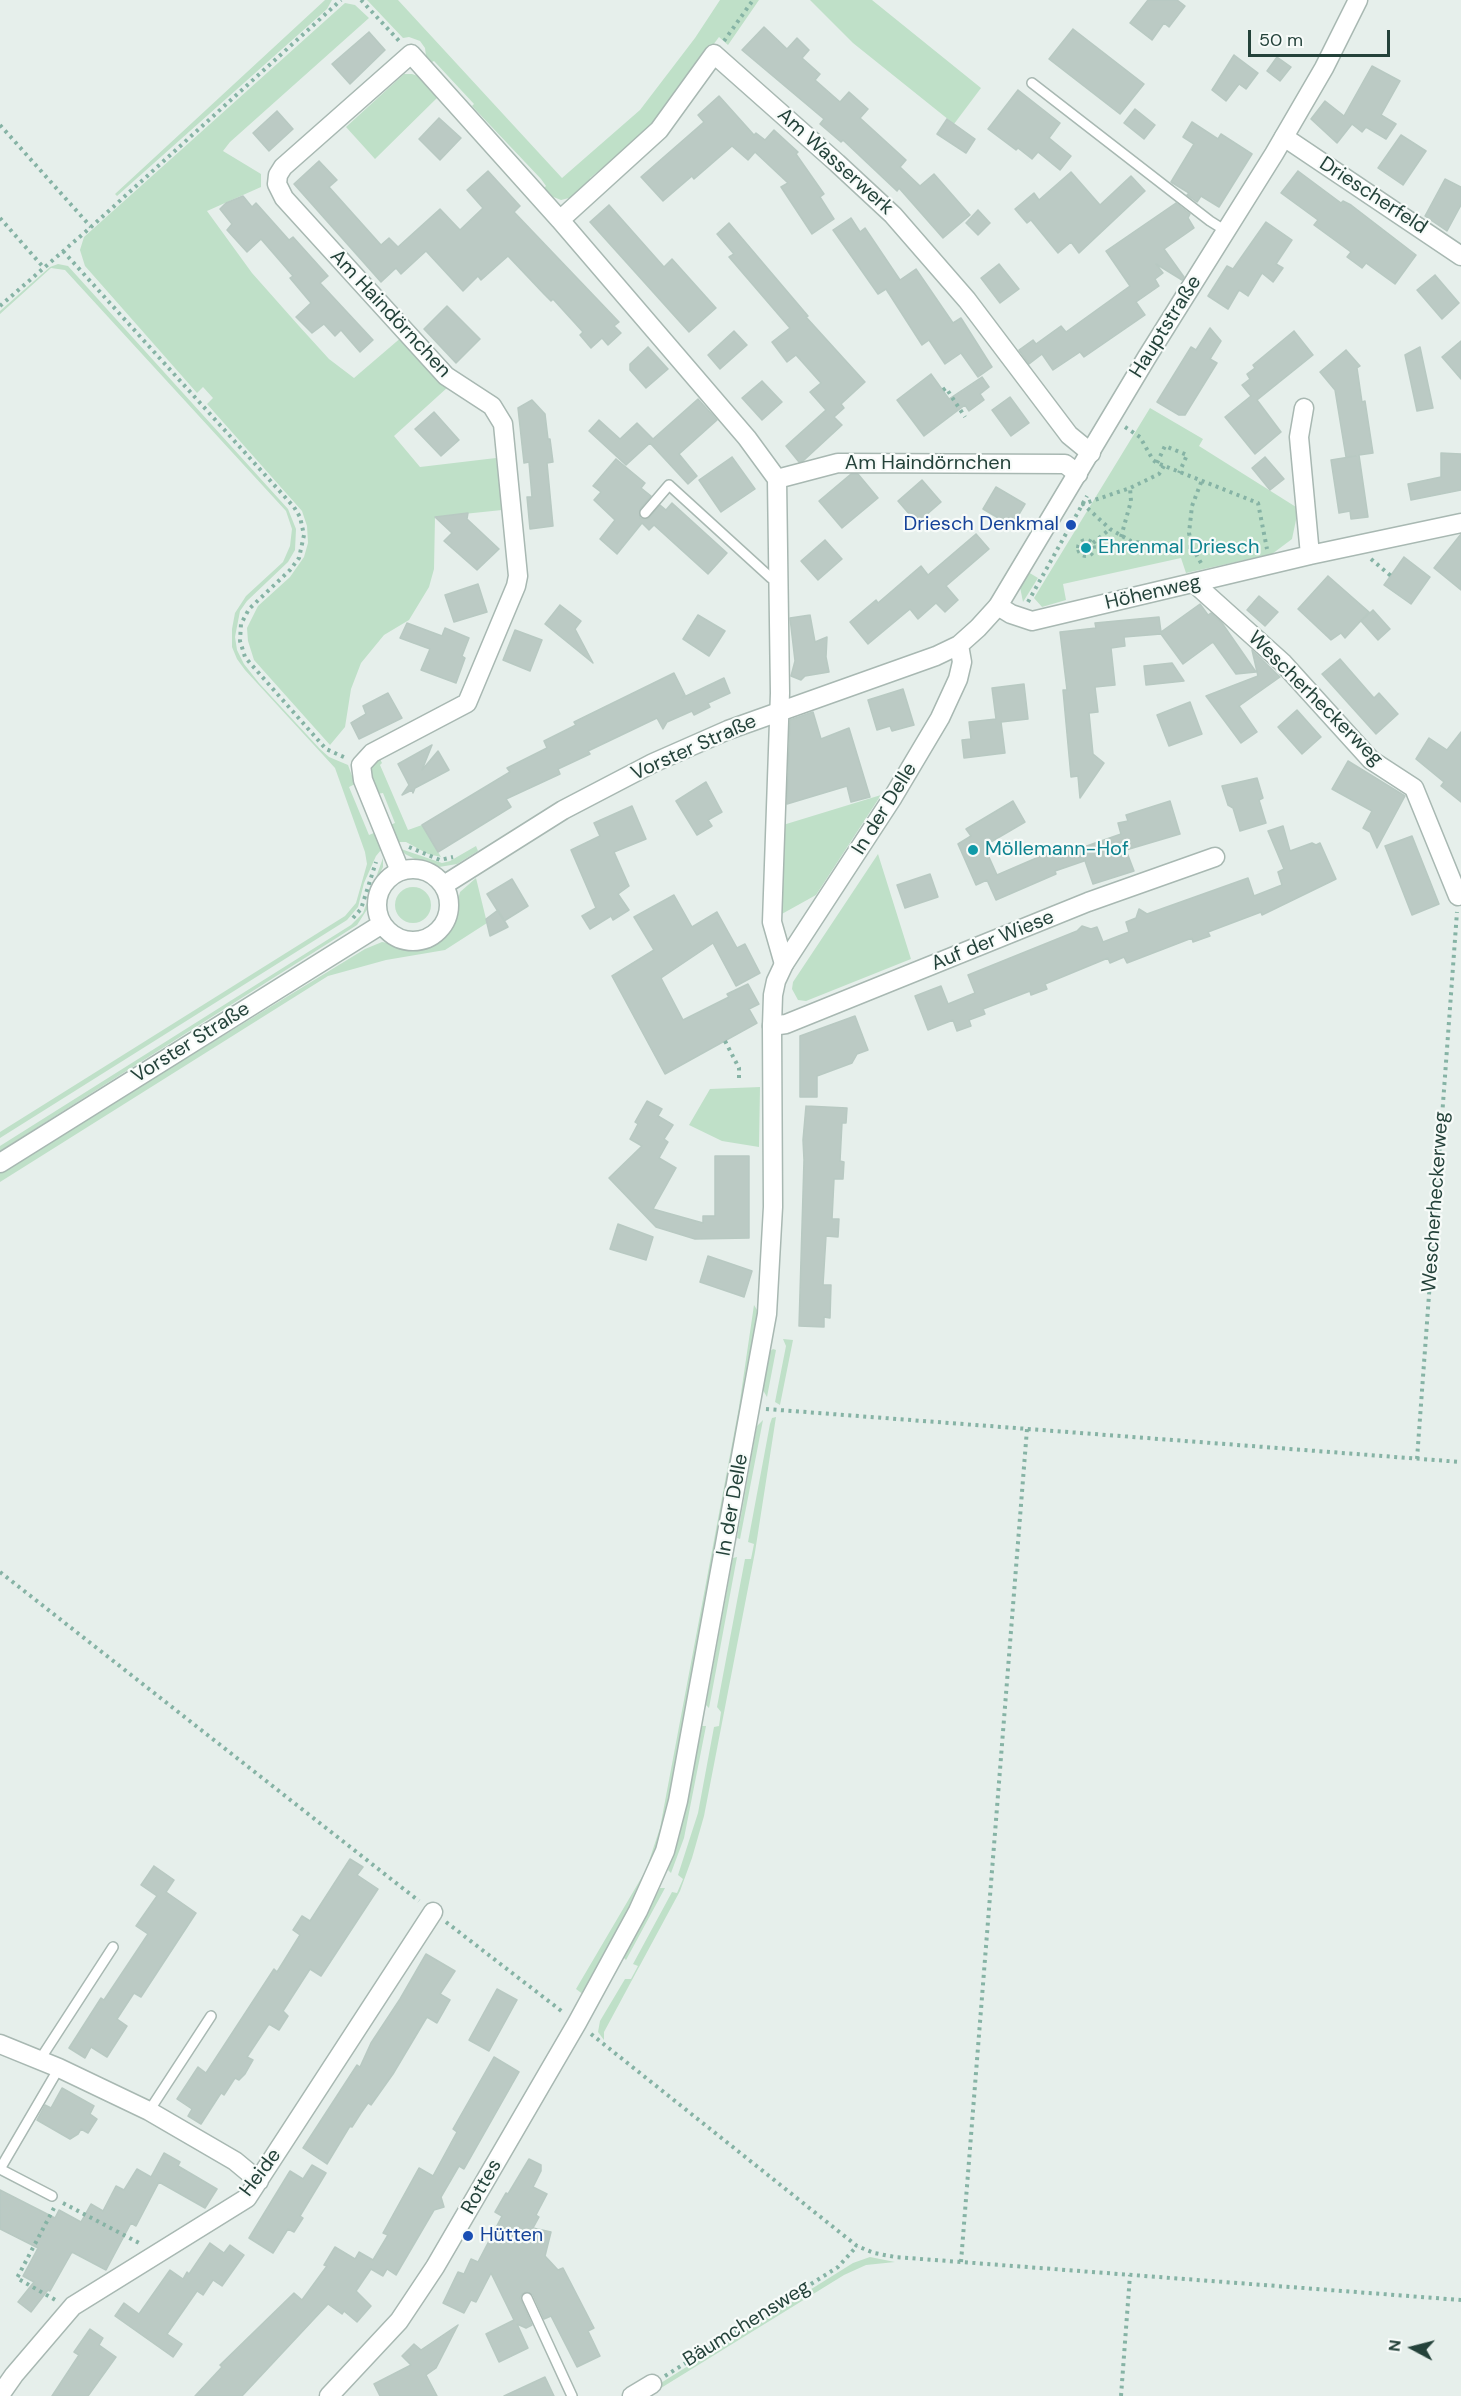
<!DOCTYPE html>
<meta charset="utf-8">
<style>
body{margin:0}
#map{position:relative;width:1461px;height:2396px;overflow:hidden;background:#e6efeb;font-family:"DM Sans",sans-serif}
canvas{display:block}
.north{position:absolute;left:1383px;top:2318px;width:60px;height:60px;-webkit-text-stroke:4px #f7fbf9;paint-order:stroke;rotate:277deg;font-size:16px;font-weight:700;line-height:24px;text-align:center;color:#24423a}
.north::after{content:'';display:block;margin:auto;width:21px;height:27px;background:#24423a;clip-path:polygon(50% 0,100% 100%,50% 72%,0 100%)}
.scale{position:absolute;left:1248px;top:30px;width:142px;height:27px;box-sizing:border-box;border:3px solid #24423a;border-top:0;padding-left:8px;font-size:18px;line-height:21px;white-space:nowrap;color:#24423a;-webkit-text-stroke:4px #f7fbf9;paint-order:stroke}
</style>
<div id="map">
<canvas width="1461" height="2396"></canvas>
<div class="north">N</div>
<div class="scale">50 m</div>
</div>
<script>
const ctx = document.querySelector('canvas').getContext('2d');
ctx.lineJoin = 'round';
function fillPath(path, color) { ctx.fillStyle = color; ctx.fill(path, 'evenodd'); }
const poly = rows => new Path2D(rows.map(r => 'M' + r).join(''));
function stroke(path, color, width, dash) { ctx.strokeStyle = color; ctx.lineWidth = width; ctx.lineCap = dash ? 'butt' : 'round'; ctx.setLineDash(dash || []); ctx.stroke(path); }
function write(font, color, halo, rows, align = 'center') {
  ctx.font = font + ' "DM Sans",sans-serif'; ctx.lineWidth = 4.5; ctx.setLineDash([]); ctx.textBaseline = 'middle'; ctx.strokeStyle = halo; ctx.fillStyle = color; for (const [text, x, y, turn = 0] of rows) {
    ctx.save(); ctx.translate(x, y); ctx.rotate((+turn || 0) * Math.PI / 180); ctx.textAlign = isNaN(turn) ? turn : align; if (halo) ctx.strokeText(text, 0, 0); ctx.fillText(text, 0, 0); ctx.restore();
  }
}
const green = poly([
 [325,0,332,0,327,9,117,196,115,194],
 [367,0,398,0,562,178,640,110,695,38,720,0,759,0,728,45,719,37,650,129,590,178,592,181,573,197,561,200,551,196,544,188,546,186,541,179,472,106,474,104,434,61,432,62,426,56,425,48,420,41,409,37,403,38],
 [810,0,872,0,981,88,954,124,853,43],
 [345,3,355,5,369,18,230,142,223,151,261,174,261,187,207,211,252,273,299,326,329,359,354,378,403,336,448,387,394,436,420,467,496,458,502,510,435,517,434,569,429,587,409,620,384,635,361,663,351,689,345,727,330,745,254,660,248,641,247,628,258,606,290,577,304,557,308,543,307,526,302,511,207,404,213,398,203,387,197,393,85,266,80,250,84,237],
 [404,74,412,74,421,77,438,97,375,159,346,127],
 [58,264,68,266,288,509,296,529,295,550,288,562,247,601,240,611,235,637,237,650,244,664,259,683,320,749,329,757,348,765,355,784,349,787,369,835,374,833,381,850,376,856,364,883,358,907,347,920,0,1138,0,1132,345,916,356,903,367,864,365,852,335,768,245,670,237,659,232,647,232,629,235,613,246,596,283,562,290,546,292,529,286,511,65,270,51,268,0,314,0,311,50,267],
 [1150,408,1203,439,1199,446,1296,507,1296,520,1292,539,1272,554,1186,573,1181,558,1063,584,1066,600,1042,607,1034,598],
 [1028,572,1038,578,1023,602,1020,587],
 [380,759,382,763,380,765,408,830,422,825,441,857,428,854,406,842,397,842,390,825,395,823,383,793,377,794,371,777,372,767],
 [881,795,816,895,780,915,783,825],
 [476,846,478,851,457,864,439,867,415,859,405,854,401,849,442,863,450,861],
 [878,854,911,959,806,1001,798,1000,792,989,793,982],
 [383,858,383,867,373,887,368,908,357,925,0,1151,0,1146,351,925,363,913],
 [476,878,487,923,445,950,386,960,328,976,0,1182,0,1172,365,949,382,942,418,948,437,942,451,927,460,892],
 '395 905a18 18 0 1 1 36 0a18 18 0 1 1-36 0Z',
 [760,1087,759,1147,722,1141,689,1125,710,1089],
 [754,1305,759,1313,666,1826,645,1882,584,1995,576,1989,646,1870,660,1828,739,1407],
 [783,1339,793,1340,780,1405,775,1402,786,1346],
 [773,1349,776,1350,767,1397,760,1385,766,1354],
 [776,1417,755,1552,704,1816,692,1858,680,1891,604,2032,604,2040,598,2032,600,2021,625,1979,631,1979,638,1966,633,1964,672,1892,677,1893,683,1879,678,1875,698,1813,714,1727,719,1726,721,1712,717,1707,745,1559,751,1559,754,1544,748,1542,770,1424,772,1418],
 [763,1420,740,1539,737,1538,757,1426],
 [737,1557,709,1708,706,1705,733,1558],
 [702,1726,706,1726,684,1838,671,1873,668,1870,679,1838],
 [660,1888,665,1888,626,1960,623,1957],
 [870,2257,895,2262,866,2265,844,2275,648,2396,640,2396,853,2263]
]);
const building = poly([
 [1148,0,1177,0,1185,6,1169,27,1164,23,1152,40,1130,23,1148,0],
 [764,27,787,49,797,38,809,50,802,58,820,74,815,80,840,102,849,92,868,109,860,118,906,160,900,167,920,186,934,174,970,215,943,238,899,188,897,191,843,140,841,142,820,124,824,119,742,50,764,27],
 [1073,29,1144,84,1120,114,1049,59,1073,29],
 [369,32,385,50,350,84,332,64,369,32],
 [1234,55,1258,73,1246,89,1239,84,1226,101,1212,90,1234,55],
 [1277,57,1291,67,1280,81,1267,71,1277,57],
 [1372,66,1400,81,1381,115,1396,124,1386,139,1366,127,1362,132,1352,124,1337,143,1311,119,1325,101,1344,116,1372,66],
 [1018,90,1060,123,1049,138,1071,156,1060,170,1038,152,1032,159,1018,148,1016,150,988,129,1018,90],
 [719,96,754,135,756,133,765,140,774,130,798,152,796,154,824,194,820,197,834,219,812,234,781,187,788,183,755,152,748,160,732,146,694,179,692,176,663,201,641,177,704,122,698,115,719,96],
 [1135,109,1155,125,1144,139,1124,123,1135,109],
 [277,111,293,129,269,151,253,133,277,111],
 [439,118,461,138,440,160,419,139,439,118],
 [947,119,975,139,966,153,937,134,947,119],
 [1192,122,1218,139,1221,134,1252,154,1219,207,1201,196,1197,202,1187,195,1189,193,1171,182,1194,144,1183,137,1192,122],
 [1401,135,1426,151,1403,185,1378,168,1401,135],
 [319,161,337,180,329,187,381,245,389,238,398,247,440,209,460,230,483,208,467,190,488,171,520,206,514,212,619,322,614,326,621,333,608,345,602,338,591,348,580,335,583,332,553,299,551,301,544,294,508,256,481,280,478,276,463,291,426,251,401,274,396,268,381,282,294,184,319,161],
 [1298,171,1341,203,1343,201,1351,205,1416,255,1395,284,1366,263,1362,268,1347,257,1351,252,1314,225,1318,220,1281,193,1298,171],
 [1071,172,1100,205,1131,176,1145,191,1079,253,1071,242,1058,253,1031,220,1027,223,1015,209,1034,193,1039,200,1071,172],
 [1445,179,1461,187,1461,205,1447,231,1425,216,1445,179],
 [243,196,252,207,256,203,289,240,293,237,328,276,320,283,373,340,360,352,341,330,335,336,324,324,312,333,296,317,311,303,290,278,293,276,261,239,247,252,227,230,232,224,220,209,226,203,243,196],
 [1176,203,1190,214,1188,218,1194,228,1164,249,1184,277,1182,280,1156,264,1163,273,1155,279,1159,286,1136,302,1145,315,1084,357,1080,352,1053,370,1042,354,1029,364,1019,350,1033,340,1036,344,1061,326,1066,332,1130,286,1106,251,1176,203],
 [609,205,664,267,672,259,716,308,689,332,590,222,609,205],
 [978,210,990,223,978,235,966,223,978,210],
 [851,218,860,232,865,228,900,280,916,269,953,323,961,318,992,367,978,377,961,353,945,364,929,340,922,345,886,289,878,294,833,230,851,218],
 [1266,222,1292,240,1276,264,1283,268,1273,282,1262,273,1248,296,1239,290,1228,309,1208,296,1227,266,1233,269,1266,222],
 [729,223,808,316,806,317,865,382,841,404,844,408,834,417,842,425,803,461,799,462,786,446,826,410,810,392,821,383,796,355,787,362,772,342,790,328,729,257,734,254,717,234,729,223],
 [999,264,1019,289,1000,303,981,278,999,264],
 [1435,275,1459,303,1442,319,1417,290,1435,275],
 [447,306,480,339,456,363,424,329,447,306],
 [1210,328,1221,341,1210,359,1217,363,1185,415,1179,415,1157,402,1191,347,1196,350,1210,328],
 [734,331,747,345,720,369,708,355,734,331],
 [1294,331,1313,355,1257,400,1281,432,1255,454,1225,417,1251,396,1242,385,1250,379,1247,374,1255,368,1253,365,1294,331],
 [1461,341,1461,379,1442,357,1461,341],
 [648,347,668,369,646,388,630,370,630,364,648,347],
 [1420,347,1433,408,1417,411,1405,355,1420,347],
 [1346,350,1360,366,1357,368,1362,402,1365,401,1373,453,1359,455,1368,517,1351,519,1350,511,1339,513,1331,460,1356,456,1346,457,1335,390,1320,372,1346,350],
 [931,374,949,399,982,377,989,387,980,394,984,400,969,411,965,405,924,436,897,400,931,374],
 [762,381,782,402,762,420,742,398,762,381],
 [1010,397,1029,423,1011,436,992,410,1010,397],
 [698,399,717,420,679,454,697,476,688,484,650,443,626,465,589,431,599,420,620,439,637,423,653,439,698,399],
 [532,400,545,414,548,439,550,439,553,462,547,463,553,526,530,529,527,497,532,497,529,462,524,463,518,408,532,400],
 [434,412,459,440,441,456,415,429,434,412],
 [1441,453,1461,454,1461,490,1411,500,1408,484,1441,477,1441,453],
 [732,457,755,489,721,512,699,480,732,457],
 [1265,457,1284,479,1270,490,1252,468,1265,457],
 [616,459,645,483,641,488,651,496,640,509,640,518,648,519,660,505,666,510,672,503,727,553,708,574,654,525,649,530,642,523,617,554,600,539,615,520,594,500,601,492,593,486,616,459],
 [851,474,858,474,878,498,842,528,819,501,851,474],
 [922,480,941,502,917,523,898,501,922,480],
 [996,487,1025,504,1012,526,983,509,996,487],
 [468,513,467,519,499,549,477,570,444,541,452,533,435,517,468,513],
 [976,534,989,549,946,586,958,600,945,612,936,603,918,619,910,609,868,644,850,622,876,600,878,603,921,566,928,575,976,534],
 [1461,534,1461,590,1434,568,1461,534],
 [825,540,842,559,818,580,801,561,825,540],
 [1404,557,1430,577,1411,604,1384,585,1404,557],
 [1328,576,1369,612,1345,638,1341,633,1331,640,1298,609,1328,576],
 [478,584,487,612,454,622,445,595,478,584],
 [1259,596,1278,612,1265,626,1247,610,1259,596],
 [1200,604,1208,615,1211,613,1222,623,1256,672,1236,674,1213,642,1183,664,1161,634,1124,637,1125,646,1111,648,1115,685,1095,687,1098,712,1089,713,1093,754,1104,763,1080,798,1078,776,1071,777,1063,690,1067,690,1060,632,1096,628,1095,623,1159,617,1161,632,1200,604],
 [560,605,581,621,575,629,593,663,545,624,560,605],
 [1373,610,1390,629,1378,640,1361,621,1373,610],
 [698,615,725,631,709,656,683,639,698,615],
 [810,615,815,642,827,637,826,657,829,672,805,676,801,680,791,676,795,661,790,618,810,615],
 [407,623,442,636,445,628,469,638,462,656,465,658,456,683,421,670,430,649,400,638,407,623],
 [515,630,542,640,530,671,503,660,515,630],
 [1252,650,1280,677,1239,706,1257,732,1241,743,1206,696,1258,676,1252,650],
 [1340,659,1374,698,1379,693,1398,714,1376,734,1322,674,1340,659],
 [1172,663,1184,681,1146,685,1144,666,1172,663],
 [674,673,685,695,682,698,724,678,730,693,708,703,710,707,694,715,692,711,667,722,663,729,657,718,588,751,590,754,558,769,560,774,506,799,511,807,438,852,422,825,510,772,507,768,547,748,544,741,576,725,574,722,674,673],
 [1024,684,1028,719,1001,722,1005,753,964,758,962,740,971,739,969,722,996,719,992,688,1024,684],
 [903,689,914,725,892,731,890,726,877,730,868,700,903,689],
 [388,693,402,718,359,739,351,723,366,714,363,706,388,693],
 [1190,702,1202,734,1169,746,1157,715,1190,702],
 [1297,710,1321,737,1302,754,1278,727,1297,710],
 [813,712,821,739,849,728,870,797,851,802,847,786,787,804,790,720,813,712],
 [1461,732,1461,802,1441,786,1444,782,1416,759,1429,738,1447,750,1461,732],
 [432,745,422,770,438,751,449,770,415,788,413,793,412,790,402,795,409,785,398,764,432,745],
 [1348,761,1405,796,1377,848,1370,832,1363,828,1372,811,1332,789,1348,761],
 [1257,778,1263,798,1259,800,1266,823,1240,831,1233,808,1228,805,1222,786,1257,778],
 [706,782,722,812,708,820,712,826,697,835,676,801,706,782],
 [1013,801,1025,822,984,846,997,875,1048,853,1080,845,1081,848,1121,834,1118,823,1128,821,1126,815,1170,801,1180,834,1126,850,1134,871,1093,884,1083,855,1084,861,1055,871,1056,874,996,900,987,880,976,885,958,844,971,836,966,829,1013,801],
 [632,806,646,839,614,852,629,886,618,894,629,910,613,920,611,916,590,929,582,916,596,908,571,850,600,836,594,823,632,806],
 [1283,826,1290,851,1312,843,1316,845,1320,843,1336,879,1262,915,1261,912,1208,932,1210,936,1193,942,1192,938,1127,963,1124,957,1110,963,1108,958,1045,984,1047,989,1031,995,1030,991,983,1009,985,1014,969,1020,971,1026,957,1031,953,1020,928,1030,915,996,941,986,948,1004,975,993,968,975,1077,931,1082,926,1091,929,1097,927,1103,942,1129,932,1126,922,1136,918,1139,909,1147,914,1248,878,1254,896,1282,885,1278,872,1284,869,1268,831,1283,826],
 [1412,836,1439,904,1412,915,1385,846,1412,836],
 [930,874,938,897,905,908,897,885,930,874],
 [512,879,528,906,504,921,487,894,512,879],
 [674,895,692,927,717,912,737,948,745,944,760,973,736,986,713,943,661,978,683,1020,729,997,727,994,748,984,759,1004,749,1009,757,1023,665,1074,612,976,654,950,634,917,674,895],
 [498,910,508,927,490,936,486,919,498,910],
 [855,1016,868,1050,857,1054,852,1063,817,1076,817,1097,800,1097,800,1036,855,1016],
 [647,1101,662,1109,658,1116,673,1125,664,1139,668,1142,659,1158,676,1168,653,1209,703,1223,703,1216,715,1216,715,1156,749,1156,749,1238,695,1239,656,1227,609,1178,642,1146,630,1139,638,1124,635,1122,647,1101],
 [806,1106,847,1108,846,1123,842,1123,840,1161,844,1162,843,1179,834,1179,832,1219,839,1219,838,1237,826,1236,823,1285,831,1285,830,1318,824,1317,824,1327,799,1326,804,1160,803,1140,806,1106],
 [618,1224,653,1237,646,1260,610,1249,618,1224],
 [708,1256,752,1271,744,1297,700,1282,708,1256],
 [350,1859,363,1867,357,1875,378,1889,321,1976,310,1969,283,2011,288,2016,279,2030,269,2024,247,2057,253,2060,245,2074,239,2080,235,2078,224,2095,221,2093,201,2124,188,2116,192,2109,177,2099,198,2067,206,2073,274,1969,277,1972,300,1935,293,1930,302,1916,310,1921,350,1859],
 [154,1866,174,1880,166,1892,196,1913,141,1997,134,1993,117,2019,127,2026,107,2057,91,2047,85,2058,69,2048,101,1998,104,2000,148,1934,136,1926,157,1896,141,1885,154,1866],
 [426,1954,455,1971,440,1994,450,2000,437,2023,427,2017,393,2074,371,2105,368,2103,361,2113,352,2127,350,2126,327,2164,303,2148,357,2065,360,2067,371,2043,400,1999,426,1954],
 [497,1989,517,2000,489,2051,469,2040,497,1989],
 [494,2057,519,2072,464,2169,459,2166,441,2197,444,2207,434,2210,396,2275,387,2269,383,2276,371,2269,356,2291,371,2306,357,2322,344,2311,342,2314,328,2304,242,2396,195,2396,222,2367,220,2365,294,2293,302,2300,327,2266,324,2265,335,2247,355,2259,359,2252,373,2260,388,2235,383,2233,419,2168,433,2176,457,2132,453,2129,494,2057],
 [62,2088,94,2106,90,2114,97,2119,88,2133,81,2129,78,2134,70,2139,37,2120,45,2105,51,2108,62,2088],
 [164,2153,180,2162,178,2166,217,2189,205,2208,159,2182,136,2226,131,2223,106,2270,72,2252,50,2291,48,2290,31,2312,18,2302,34,2282,23,2276,38,2248,0,2229,0,2190,55,2218,59,2210,81,2222,91,2204,103,2211,116,2186,124,2190,137,2169,151,2177,164,2153],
 [529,2159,541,2165,541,2171,533,2187,547,2194,536,2215,539,2217,533,2228,551,2232,545,2256,558,2270,563,2268,594,2328,588,2331,600,2356,577,2367,551,2316,544,2319,533,2295,527,2291,522,2294,520,2298,532,2325,526,2328,517,2324,528,2348,499,2362,486,2334,514,2320,491,2273,476,2302,471,2300,464,2313,443,2303,458,2272,464,2274,471,2259,478,2262,502,2216,495,2212,506,2193,508,2194,529,2159],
 [312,2165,326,2173,300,2216,303,2218,294,2232,288,2229,273,2253,249,2238,290,2171,303,2179,312,2165],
 [210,2243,224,2253,230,2245,244,2255,222,2286,213,2280,203,2295,197,2291,167,2334,182,2344,173,2357,115,2316,124,2303,139,2314,170,2270,183,2279,187,2272,189,2274,210,2243],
 [458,2325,436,2368,426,2375,437,2396,380,2396,374,2384,411,2365,402,2356,414,2344,421,2350,458,2325],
 [90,2329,103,2338,99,2345,116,2357,88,2396,52,2396,79,2355,74,2352,90,2329],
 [545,2377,554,2396,504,2396,545,2377]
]);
const path = poly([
 [361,0,400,42],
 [724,41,753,0],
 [0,125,91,227],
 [0,218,44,268],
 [63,251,294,507,300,517,304,535,299,558,290,570,249,609,241,624,240,641,245,657,250,663,326,749,346,758],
 [0,306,91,227,341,0],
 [943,390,946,388,965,417],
 [1125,427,1140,437,1153,460,1157,463,1258,503,1267,549],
 [1157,463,1165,446,1187,455,1179,473],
 [1164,466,1159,474,1130,488,1083,504,1110,529,1131,541,1157,546,1192,547],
 [1121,537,1131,501,1130,488],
 '1078 548a8 8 0 1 1 16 0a8 8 0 1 1-16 0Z',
 [1093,543,1110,529],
 [1371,559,1391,576],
 [1201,563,1192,547,1189,533,1192,506,1202,480],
 [1028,602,1087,496],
 [409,847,440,860,453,857],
 [353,918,361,909,376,862],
 [725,1041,739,1068,739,1079],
 [766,1409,1461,1462],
 [1417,1459,1457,912],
 [0,1572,419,1901],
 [446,1922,564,2013],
 [591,2034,857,2246,874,2253,895,2257,1461,2300],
 [63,2203,141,2244],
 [54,2208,17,2278,57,2301],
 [961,2262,1027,1429],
 [665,2376,838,2267,857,2246],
 [1121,2396,1130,2275]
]);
const service = poly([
 [1032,83,1210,221,1226,231],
 [645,513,669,485,771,578,778,578],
 [39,2061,113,1947],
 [149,2111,211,2016],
 [0,2169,59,2068],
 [0,2169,52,2196],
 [527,2298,572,2396]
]);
const minor = poly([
 [1284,137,1461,256],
 [560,220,659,130,714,54,837,163,893,215,967,300,1069,435,1091,453],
 [1304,408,1299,437,1310,555],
 [777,479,838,463,1065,464,1078,474],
 [1194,583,1283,663,1371,760,1414,788,1458,896],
 [998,606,1011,614,1032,621,1310,555,1461,523],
 [400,871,363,780,361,765,372,753,467,703,516,586,518,576,503,424,492,406,446,376,284,198,277,184,278,175,283,167,411,54,560,220,747,438,777,479,780,693,772,922,784,964],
 [772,1026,786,1024,1088,902,1215,857],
 [0,2044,59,2068,149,2111,235,2161,259,2181],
 [0,2395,14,2375,73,2306,247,2198,433,1912],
 [632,2396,652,2384]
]);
const tertiary = poly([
 '377 905a36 36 0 1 1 72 0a36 36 0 1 1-72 0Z',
 [444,885,563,810,653,763,728,730,936,656,959,645,978,628,998,606,1147,357,1274,154,1324,68,1358,0],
 [0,1163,382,924],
 [329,2396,399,2321,435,2267,577,2023,638,1911,665,1851,678,1801,767,1314,773,1207,772,1026,773,995,776,981,784,964,893,797,940,718,958,679,962,662,959,645]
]);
const markers = [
 [1071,525,6,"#1a4fb4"],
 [1086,548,6,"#0f9aa8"],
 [973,850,6,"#0f9aa8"],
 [468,2236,6,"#1a4fb4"]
];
const streetNames = [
 ["Am Wasserwerk",835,162,42],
 ["Driescherfeld",1373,196,33],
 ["Am Haindörnchen",390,314,47],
 ["Hauptstraße",1166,327,-58],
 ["Am Haindörnchen",928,464],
 ["Höhenweg",1153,593,-13],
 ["Wescherheckerweg",1315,699,45],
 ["Vorster Straße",694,748,-24],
 ["In der Delle",885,809,-58],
 ["Auf der Wiese",993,941,-22],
 ["Vorster Straße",191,1043,-32],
 ["Wescherheckerweg",1436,1202,-86],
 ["In der Delle",733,1505,-80],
 ["Heide",261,2173,-53],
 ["Rottes",482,2187,-60],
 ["Bäumchensweg",747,2324,-32]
];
const transitNames = [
 ["Driesch Denkmal",1059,525],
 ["Hütten",480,2236,"left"]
];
const cultureNames = [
 ["Ehrenmal Driesch",1098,548],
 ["Möllemann-Hof",985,850]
];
fillPath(green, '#bfe0c8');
fillPath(building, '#bbcac4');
stroke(building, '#b8c9c2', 1.5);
stroke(service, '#a8b8b2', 12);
stroke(minor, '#a8b8b2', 21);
stroke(tertiary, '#a8b8b2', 21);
stroke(path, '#86b3a5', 4, [3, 4.5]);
stroke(service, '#fff', 9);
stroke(minor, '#fff', 18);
stroke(tertiary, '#fff', 18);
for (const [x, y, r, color] of markers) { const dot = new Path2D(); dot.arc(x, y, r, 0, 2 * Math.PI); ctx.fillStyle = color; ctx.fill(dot); stroke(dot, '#f7fbf9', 2); }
write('20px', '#24423a', '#f7fbf9', streetNames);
write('20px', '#164399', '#f7fbf9', transitNames, 'right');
write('20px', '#0d838f', '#f7fbf9', cultureNames, 'left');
</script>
